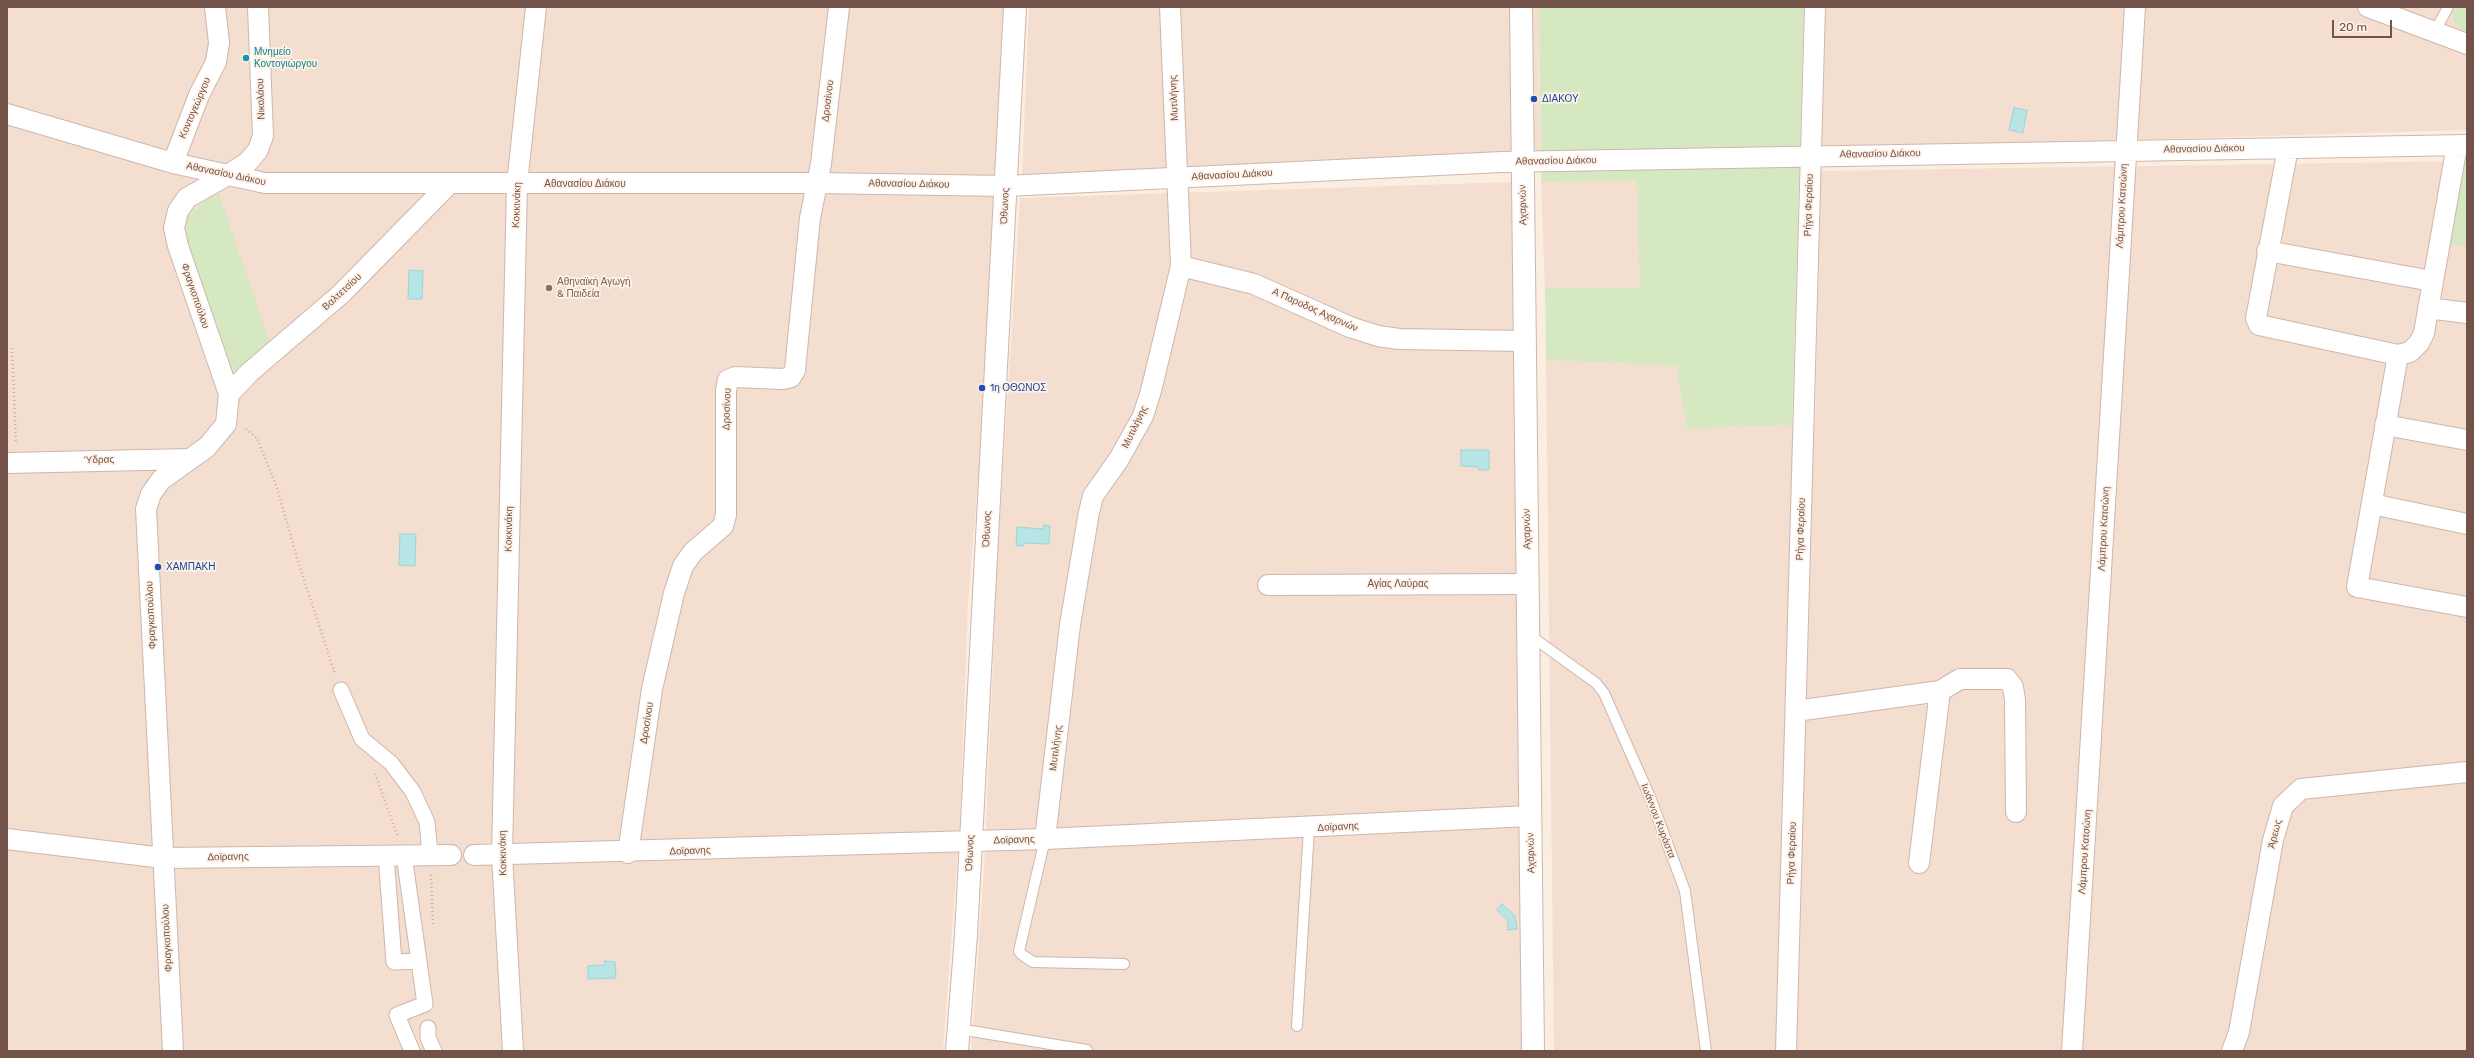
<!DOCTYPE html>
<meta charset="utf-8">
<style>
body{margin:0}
#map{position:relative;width:2474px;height:1058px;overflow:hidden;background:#fbeee1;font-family:Rubik,sans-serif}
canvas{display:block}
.frame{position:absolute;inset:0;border:8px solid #725249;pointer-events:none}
.scale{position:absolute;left:2332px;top:20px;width:60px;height:18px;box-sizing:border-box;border:2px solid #725249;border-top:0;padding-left:5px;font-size:12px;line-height:14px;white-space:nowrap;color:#725249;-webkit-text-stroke:3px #fff2e7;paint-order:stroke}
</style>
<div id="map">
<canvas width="2474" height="1058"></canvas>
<div class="frame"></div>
<div class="scale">20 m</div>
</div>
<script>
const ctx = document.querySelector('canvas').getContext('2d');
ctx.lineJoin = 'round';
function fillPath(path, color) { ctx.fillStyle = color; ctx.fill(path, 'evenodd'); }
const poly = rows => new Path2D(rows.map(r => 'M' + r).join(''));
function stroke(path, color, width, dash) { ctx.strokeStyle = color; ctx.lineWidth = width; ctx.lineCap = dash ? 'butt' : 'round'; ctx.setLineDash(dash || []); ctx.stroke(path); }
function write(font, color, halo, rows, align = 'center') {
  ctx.font = font + ' Rubik,sans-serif'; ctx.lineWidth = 3.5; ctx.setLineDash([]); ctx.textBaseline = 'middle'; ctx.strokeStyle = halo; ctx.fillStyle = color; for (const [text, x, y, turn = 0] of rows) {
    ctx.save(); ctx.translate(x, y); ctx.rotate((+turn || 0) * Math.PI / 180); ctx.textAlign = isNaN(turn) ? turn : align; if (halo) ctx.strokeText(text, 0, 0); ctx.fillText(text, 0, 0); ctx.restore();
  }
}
const residential = poly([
 [7,7,1010,7,992,310,968,601,960,822,943,1051,7,1051],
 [1029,7,1539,7,1540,154,1022,178],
 [1824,7,2467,7,2467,130,1821,149],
 [2467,161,2467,1051,1554,1051,1546,360,1676,366,1687,429,1815,424,1821,171],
 [1636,181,1640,288,1545,288,1541,182],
 [1513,182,1523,1051,971,1051,984,872,998,549,1020,198]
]);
const green = poly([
 [1539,7,1804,7,1792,425,1687,429,1676,366,1546,360,1545,288,1640,288,1636,181,1541,182],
 [2455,7,2467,7,2467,33,2455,25,2452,14],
 [2465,160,2467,160,2467,247,2450,245],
 [219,194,270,343,234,374,185,234,187,220,192,212,205,200]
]);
const water = poly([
 [2014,108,2027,110,2023,133,2009,130,2014,108],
 [409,270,423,271,422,299,408,299,409,270],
 [1461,450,1489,450,1489,470,1479,470,1479,467,1461,466,1461,450],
 [1044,525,1050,526,1049,544,1024,543,1023,546,1016,546,1017,527,1043,529,1044,525],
 [400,534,416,534,415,566,399,565,400,534],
 [1502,904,1515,916,1517,929,1508,930,1508,921,1497,910,1502,904],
 [605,961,615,962,616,978,588,979,588,966,605,965,605,961]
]);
const path = poly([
 [12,348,16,444],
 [246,429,257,438,277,488,297,558,335,674],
 [375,774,398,837],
 [431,875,433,924]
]);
const service = poly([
 [2434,33,2448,7],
 [1528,634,1596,683,1604,693,1650,797,1685,891,1706,1051],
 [1045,839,1019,951,1021,954,1033,962,1124,964],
 [1297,1026,1309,828],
 [959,1029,1087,1050]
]);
const pedestrian = poly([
 [341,690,362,739,391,763,413,792,427,822,430,854],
 [386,855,394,962,419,961],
 [404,855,425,1004,397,1015,412,1051],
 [428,1028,428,1038,434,1051]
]);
const minor = poly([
 [2368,7,2467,44],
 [7,114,173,163,265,183,816,183,1006,186,1502,162,2467,145],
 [2457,145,2424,333,2419,343,2410,352,2398,355,2357,587,2467,607],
 [2288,148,2256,318,2259,325,2398,355],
 [173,163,199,95,216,62,219,43,215,7],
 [2267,251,2432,281],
 [1181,266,1254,284,1350,327,1378,336,1399,339,1524,341],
 [2428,308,2467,313],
 [229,394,250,372,341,294,449,184],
 [2385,425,2467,440],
 [7,463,190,459],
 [2372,504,2467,524],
 [1268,585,1528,584],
 [1796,711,1940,691,1960,679,2007,679,2013,687,2015,700,2016,812],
 [7,839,163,858,451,855],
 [1045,839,1070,625,1089,512,1093,496,1119,459,1143,416,1151,391,1181,266,1170,7],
 [628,853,652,689,674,593,683,566,693,552,723,526,726,515,726,390,728,380,735,377,783,379,791,377,795,370,810,218,821,164,839,7],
 [474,855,1045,839,1530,816],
 [1919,863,1940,691],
 [173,1051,146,509,151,494,161,480,207,447,226,424,229,394,178,246,174,228,178,211,187,198,226,176,248,162,258,150,263,136,258,7],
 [513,1051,502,855,517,184,536,7],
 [1786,1051,1815,7],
 [2072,1051,2135,7],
 [2232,1051,2239,1032,2273,840,2283,806,2301,789,2467,772]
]);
const tertiary = poly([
 [1521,7,1533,1051],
 [957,1051,966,935,1015,7]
]);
const markers = [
 [246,58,4,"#0f9aa8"],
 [1534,99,4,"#1a4fb4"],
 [549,288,4,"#8d6e63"],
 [982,388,4,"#1a4fb4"],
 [158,567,4,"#1a4fb4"]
];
const cultureNames = [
 ["Μνημείο",254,52],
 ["Κοντογιώργου",254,64]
];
const streetNames = [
 ["Μυτιλήνης",1174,98,-92],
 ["Νικολάου",261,99,-92],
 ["Δροσίνου",828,101,-83],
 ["Κοντογεώργου",195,108,-67],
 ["Αθανασίου Διάκου",2204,149,-1],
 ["Αθανασίου Διάκου",1880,154,-1],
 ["Αθανασίου Διάκου",1556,161,-1],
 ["Αθανασίου Διάκου",226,174,12],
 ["Αθανασίου Διάκου",1232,175,-3],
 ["Αθανασίου Διάκου",585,184],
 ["Αθανασίου Διάκου",909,184,1],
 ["Κοκκινάκη",517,205,-88],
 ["Αχαρνών",1523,205,-91],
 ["Ρήγα Φεραίου",1809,205,-88],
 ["Όθωνος",1005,206,-87],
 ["Λάμπρου Κατσώνη",2122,206,-87],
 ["Βαλτετσίου",342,292,-43],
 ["Φραγκοπούλου",195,296,71],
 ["Α Παροδος Αχαρνών",1315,310,24],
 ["Δροσίνου",727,409,-88],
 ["Μυτιλήνης",1135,427,-64],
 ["Ύδρας",99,460,-2],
 ["Κοκκινάκη",509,529,-89],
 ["Όθωνος",987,529,-87],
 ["Αχαρνών",1527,529,-91],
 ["Ρήγα Φεραίου",1801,529,-88],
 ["Λάμπρου Κατσώνη",2104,529,-87],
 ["Αγίας Λαύρας",1398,584],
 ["Φραγκοπούλου",151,615,-93],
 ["Δροσίνου",647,723,-81],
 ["Μυτιλήνης",1056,748,-83],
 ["Ιωάννου Κυράστα",1658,821,69],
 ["Δοϊρανης",1338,827,-3],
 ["Άρεως",2275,834,-76],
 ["Δοϊρανης",1014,840,-2],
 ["Δοϊρανης",690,851,-2],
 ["Λάμπρου Κατσώνη",2085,852,-86],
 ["Κοκκινάκη",503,853,-91],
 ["Όθωνος",970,853,-87],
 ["Αχαρνών",1531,853,-91],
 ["Ρήγα Φεραίου",1792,853,-88],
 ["Δοϊρανης",228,857,-1],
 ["Φραγκοπούλου",167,938,-93]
];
const transitNames = [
 ["ΔΙΑΚΟΥ",1542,99],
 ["1η ΟΘΩΝΟΣ",990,388],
 ["ΧΑΜΠΑΚΗ",166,567]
];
const educationNames = [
 ["Αθηναϊκή Αγωγή",557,282],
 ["& Παιδεία",557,294]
];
fillPath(residential, '#f3ded0');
fillPath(green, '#d6e8c1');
fillPath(water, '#b7e4e4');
stroke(water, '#9dd5d5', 1);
stroke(service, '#ceb6ac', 12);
stroke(pedestrian, '#ceb6ac', 17);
stroke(minor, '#ceb6ac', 22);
stroke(tertiary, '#ceb6ac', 24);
stroke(path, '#d4ab9d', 2.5, [1, 3]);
stroke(service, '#fff', 10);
stroke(pedestrian, '#fff', 15);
stroke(minor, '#fff', 20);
stroke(tertiary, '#fff', 22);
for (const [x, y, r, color] of markers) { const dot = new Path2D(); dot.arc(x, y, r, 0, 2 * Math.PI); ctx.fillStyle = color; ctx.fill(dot); stroke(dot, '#fff2e7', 1.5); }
write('10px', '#0d838f', '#fff2e7', cultureNames, 'left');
write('10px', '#725249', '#fff2e7', streetNames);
write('10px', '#164399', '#fff2e7', transitNames, 'left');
write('10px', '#785e54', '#fff2e7', educationNames, 'left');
</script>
